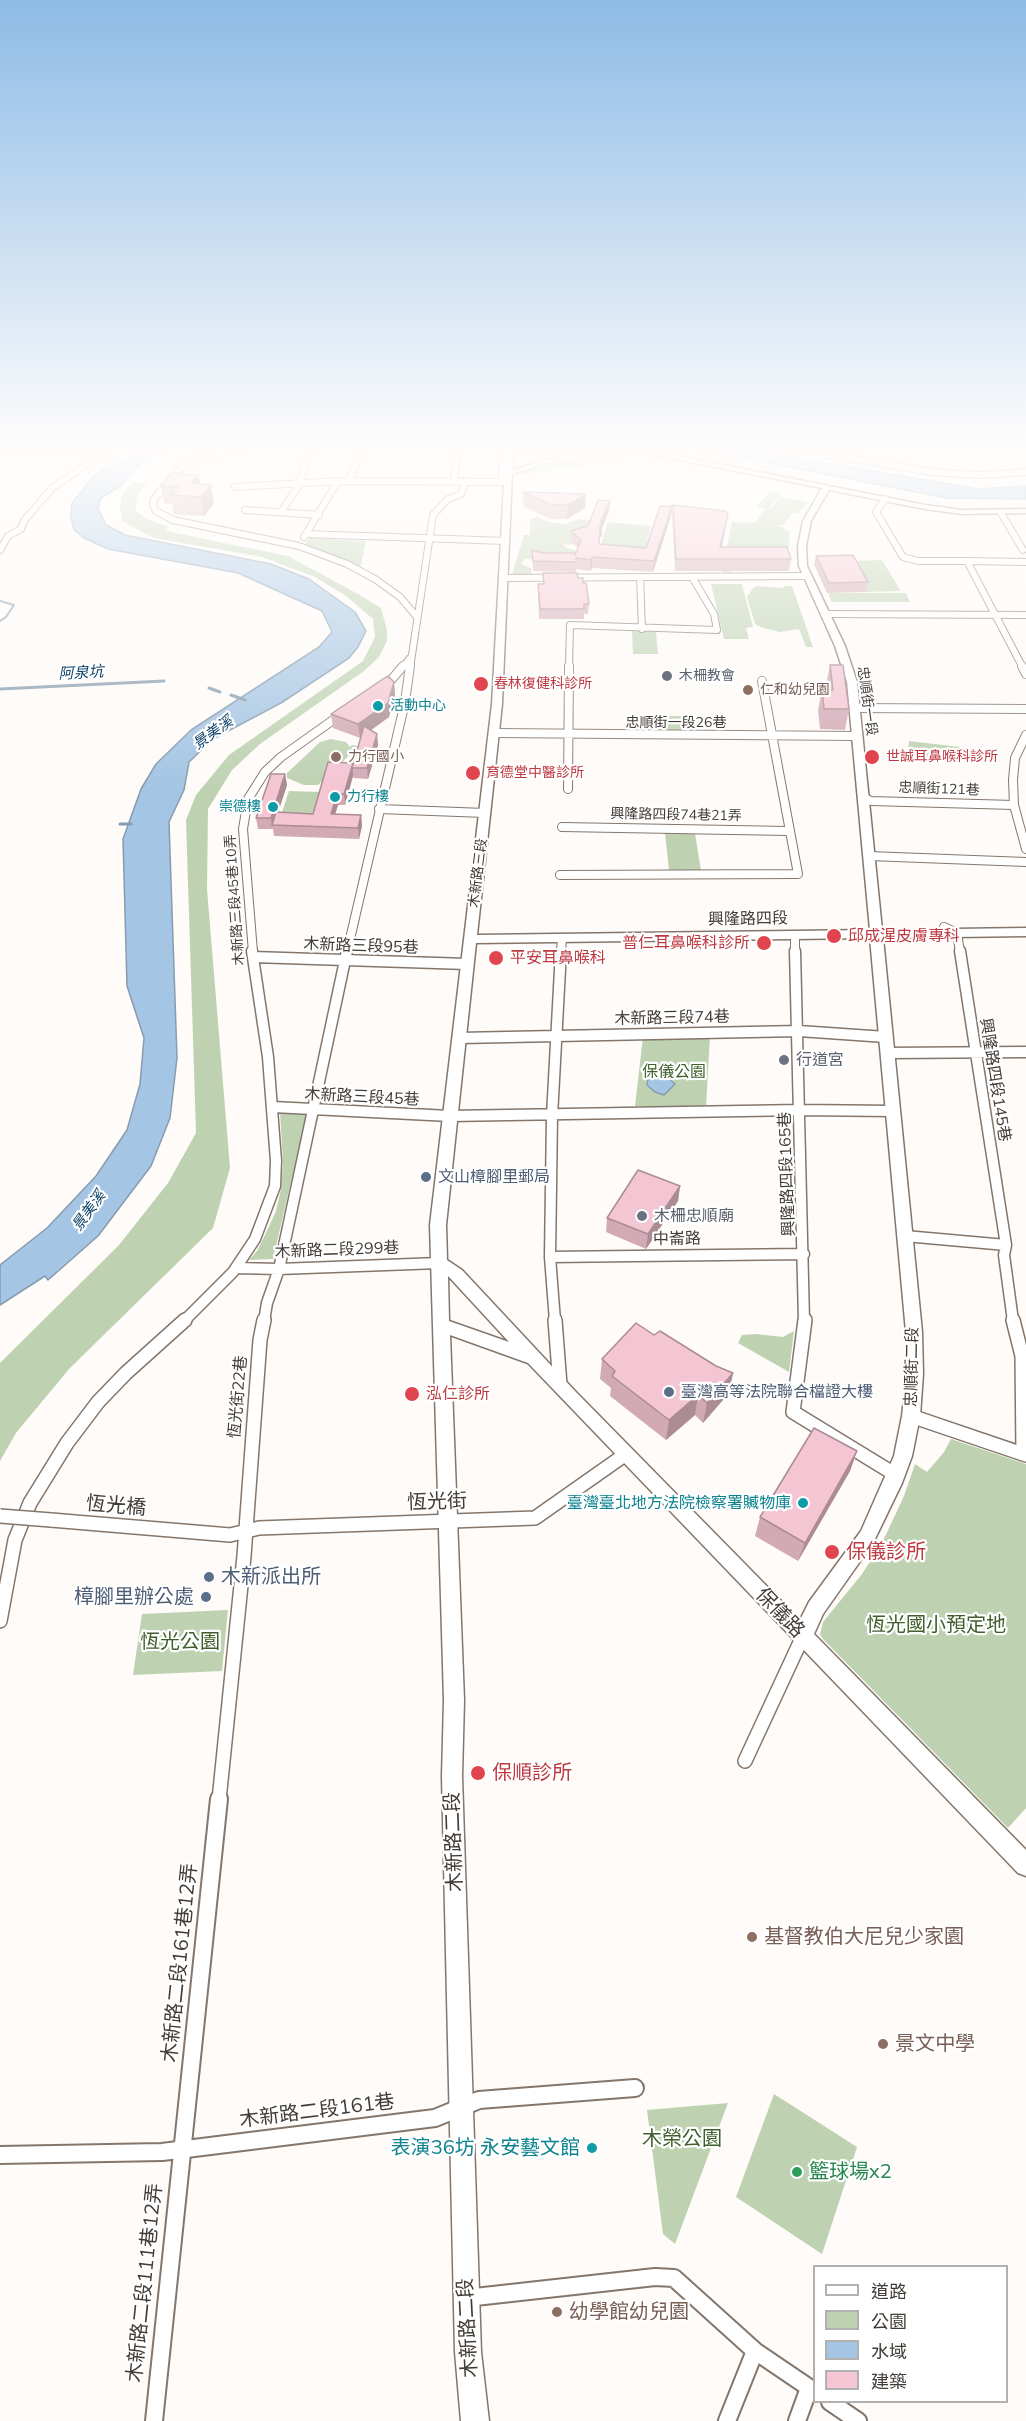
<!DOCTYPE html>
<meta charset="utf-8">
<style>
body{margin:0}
#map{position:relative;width:1026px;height:2421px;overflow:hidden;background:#fefbf8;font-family:Mulish,"Noto Sans TC",sans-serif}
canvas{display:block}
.legend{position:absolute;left:813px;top:2265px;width:195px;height:138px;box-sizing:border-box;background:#fff;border:2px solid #b3b1af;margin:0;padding:8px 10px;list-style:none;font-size:18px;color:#423c37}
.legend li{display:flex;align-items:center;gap:12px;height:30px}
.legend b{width:30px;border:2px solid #b3b1af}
</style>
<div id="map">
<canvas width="1026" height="2421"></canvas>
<ul class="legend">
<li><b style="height:8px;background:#fff"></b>道路</li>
<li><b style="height:16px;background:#bed2b2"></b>公園</li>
<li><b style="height:16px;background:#a4c5e3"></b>水域</li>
<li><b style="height:16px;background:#f4c6d4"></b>建築</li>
</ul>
</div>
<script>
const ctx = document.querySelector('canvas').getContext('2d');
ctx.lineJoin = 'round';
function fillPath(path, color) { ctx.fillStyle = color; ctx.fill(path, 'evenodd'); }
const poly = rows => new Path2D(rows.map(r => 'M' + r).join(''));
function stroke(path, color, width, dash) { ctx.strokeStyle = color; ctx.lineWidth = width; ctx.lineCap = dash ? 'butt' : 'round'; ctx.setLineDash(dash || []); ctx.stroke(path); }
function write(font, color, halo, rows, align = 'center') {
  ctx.font = font + ' Mulish,"Noto Sans TC",sans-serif'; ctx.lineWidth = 4.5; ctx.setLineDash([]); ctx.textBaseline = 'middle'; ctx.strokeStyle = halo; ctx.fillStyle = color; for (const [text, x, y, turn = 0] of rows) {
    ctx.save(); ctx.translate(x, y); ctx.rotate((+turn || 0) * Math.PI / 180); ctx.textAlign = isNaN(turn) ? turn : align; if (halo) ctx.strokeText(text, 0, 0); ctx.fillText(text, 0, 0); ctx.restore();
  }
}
const green = poly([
 [603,453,637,454,570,468,517,475,520,471,533,466],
 [134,482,148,483,137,494,136,511,147,519,169,527,166,531,288,556,358,594,381,608,387,630,387,641,379,657,364,671,260,744,232,770,208,809,207,889,230,1168,213,1228,69,1369,16,1433,0,1461,0,1363,119,1245,168,1183,196,1133,186,820,196,795,229,755,363,661,375,637,373,619,346,596,315,577,262,557,154,538,122,521,120,508,122,495],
 [770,492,781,494,768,510,770,510,780,497,808,502,798,514,792,513,783,525,778,525,790,532,788,550,734,552,730,572,722,572,732,521,741,523,755,522,765,509,756,507],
 [538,517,548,522,565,524,578,519,590,520,585,533,568,538,574,539,572,545,562,544,567,548,578,551,574,562,525,559,521,564,531,568,532,574,512,574,524,535,530,535,530,519],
 [608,522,651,526,643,558,598,554],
 [310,538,366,541,360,569,304,545],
 [882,560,901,591,867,592,850,561],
 [711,584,742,584,753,627,746,628,749,639,724,639],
 [758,586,784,588,784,586,792,586,813,647,806,647,799,629,780,632,763,628,755,624,747,597,753,588],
 [828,593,906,593,910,602,832,602],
 [632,631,656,632,658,654,633,654],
 [643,716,695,716,696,731,645,730],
 [331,739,346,742,350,747,352,745,359,746,318,785,304,785,287,778,287,773,320,742],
 [909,741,960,747,951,762,907,758],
 [289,791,321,792,312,822,279,821],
 [665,833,695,833,701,871,669,870],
 [710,1035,706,1108,635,1106,643,1037],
 [280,1112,307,1113,273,1259,249,1260,257,1251,265,1235,276,1211,281,1189,283,1164],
 [794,1331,789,1372,738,1343,742,1335,756,1334,783,1337],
 [951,1439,1026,1464,1026,1808,1008,1828,823,1639,820,1634,823,1622,862,1574,881,1545,904,1496,915,1464,927,1472,944,1452],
 [228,1610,222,1671,133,1675,142,1614],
 [774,2094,857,2147,822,2254,736,2197],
 [728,2103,675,2244,663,2234,647,2110]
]);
const water = poly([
 [146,448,172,448,157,452,142,461,122,485,101,498,98,508,106,525,125,535,271,564,309,579,355,612,366,631,358,647,349,658,281,703,213,739,189,762,184,790,169,822,177,1058,170,1118,151,1166,98,1236,48,1280,45,1276,0,1305,0,1265,47,1228,96,1176,127,1130,140,1084,144,1038,127,986,123,839,141,789,156,764,191,730,319,647,332,632,322,611,238,573,108,549,84,538,74,530,71,517,72,503,92,478,108,466,119,464,146,448],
 [694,448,740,448,978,489,1026,486,1026,499,946,498,694,448],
 [662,1072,675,1084,664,1095,655,1092,647,1085,648,1079,662,1072]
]);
const streamFar1 = poly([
 [0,601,14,605,6,617,0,621]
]);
const stream = poly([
 [209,688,220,692],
 [0,689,164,681],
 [231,695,245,700],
 [120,824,131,824]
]);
const streetFar4 = poly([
 [242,448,196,460,181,468,154,499,153,505,156,511,173,520,299,546,347,564,375,579,400,597,417,617],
 [503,448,502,479,508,482],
 [790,448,931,472,981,475,1026,472],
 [0,449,108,449],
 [349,481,362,448],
 [454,481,458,448],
 [235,487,338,481,508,482],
 [885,499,876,512,903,557,918,561,967,561],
 [245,510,319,515],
 [281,512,299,485,311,448],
 [1001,513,1023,550],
 [306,534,506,541],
 [304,537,338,481],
 [0,550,8,536,21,529,24,521,52,488,111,448],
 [640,577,642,629],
 [505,578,806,576],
 [824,614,1026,615],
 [402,668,410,658],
 [410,668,433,515,448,499,461,494,466,481],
 [569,668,570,625,717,630,714,614,692,577],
 [1023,668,967,561,1026,562]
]);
const streetFar3 = poly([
 [1022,666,1026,674],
 [380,687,392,679,403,666],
 [855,708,1026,709],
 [494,733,857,736],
 [1026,735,1015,758,1013,780,1014,805,1026,849],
 [568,789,569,666],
 [863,797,871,801,1014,805],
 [379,809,485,813],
 [562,827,789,831],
 [869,856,1026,862],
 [560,875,798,874,762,681],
 [944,927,957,933,960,952],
 [795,935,795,952],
 [253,952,243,829,248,799,265,772,281,757,343,713],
 [347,952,405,702,410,666],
 [561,952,562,938]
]);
const streetFar2 = poly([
 [795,951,804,1321],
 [960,951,1006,1245,1004,1255,1013,1321],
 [253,957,467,964],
 [459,1038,799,1031,886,1037],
 [887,1053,1026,1052],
 [273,1107,450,1116,800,1110,893,1111],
 [905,1236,1006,1245],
 [550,1257,804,1254],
 [236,1268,279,1269,439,1263],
 [184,1321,233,1272,255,1239,275,1186,276,1161,268,1057,252,951],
 [264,1321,267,1303,279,1269,347,951],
 [555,1321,550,1257,552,1116,561,951]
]);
const streetFar1 = poly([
 [555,1320,560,1385],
 [805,1320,793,1412,896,1475],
 [1013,1320,1022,1356,1023,1454],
 [911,1416,1026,1455],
 [51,1520,230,1535,259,1528,535,1518,626,1454],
 [0,1621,15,1540,30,1503,67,1443,98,1402,126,1373,185,1320],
 [745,1761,803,1636],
 [219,1800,244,1556,260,1340,264,1320]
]);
const street = poly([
 [0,2155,162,2152,435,2118,479,2100,635,2088],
 [466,2298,655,2277,674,2278,755,2351,814,2391],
 [830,2402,858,2421],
 [154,2421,219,1799],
 [727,2421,755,2351],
 [797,2421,809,2388]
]);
const secondary = poly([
 [506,448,537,451,567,448,638,448,925,505,962,510,1026,509,1026,513,962,514,925,509,829,490,811,521,806,546,807,566,845,646,857,682,882,930,1026,928,1026,936,883,938,922,1332,923,1374,920,1416,912,1456,902,1483,873,1543,823,1614,814,1634,1026,1850,1026,1876,1018,1873,528,1363,450,1335,464,1700,462,1776,481,2352,489,2421,461,2421,455,2352,442,1776,444,1700,430,1225,492,704,506,448],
 [514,451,537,455,578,451,637,452,822,488,803,521,798,546,799,566,835,646,847,682,870,930,477,935,502,704,512,474,560,459,556,457,513,470,514,451],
 [870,938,906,1332,907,1374,902,1416,894,1456,861,1531,809,1602,800,1620,575,1391,462,1270,447,1260,446,1225,476,943,870,938],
 [448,1276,450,1278,509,1342,449,1321,448,1276]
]);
const streetBridge = poly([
 [0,1516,51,1520]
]);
const wall = poly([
 [198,475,200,484,214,503,204,516,174,514,172,504,164,504,161,486],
 [523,492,585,508,567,519,550,519,523,506],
 [610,501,609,511,602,528,602,536,599,537,599,544,646,548,672,506,671,516,653,572,592,568,590,571,576,569,576,572,533,571,532,550,543,553,575,555,578,548,571,542,571,531,588,526],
 [673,505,728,514,726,526,721,547,791,559,789,571,675,571,672,516],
 [816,556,868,582,866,592,827,593,814,565],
 [543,573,578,578,589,604,588,614,584,614,584,619,539,619,538,584,543,584],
 [830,665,849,709,845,730,820,729,818,710,822,689,826,690,826,685],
 [394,682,395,696,389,717,371,730,377,734,378,745,368,779,354,778,353,776,345,805,338,805,335,814,361,815,362,826,359,839,274,836,273,829,258,829,256,818,285,774,287,785,278,812,313,814,353,763,353,766,361,737,360,738,333,728,331,714],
 [680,1186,678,1201,646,1249,606,1232,607,1218],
 [654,1335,716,1366,733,1373,729,1393,703,1423,695,1415,666,1440,610,1396,611,1388,600,1379,602,1359],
 [857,1451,850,1471,798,1561,755,1536,760,1517]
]);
const shadedWall = poly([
 [198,475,202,493,191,483],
 [211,485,214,503,204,516,201,497],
 [586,494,585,508,567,519,568,505],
 [610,501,609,511,602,528,602,536,599,537,600,526,601,521],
 [672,506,671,516,653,572,654,561],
 [728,514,726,526,719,559,720,547],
 [592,557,592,568,590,571,591,560],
 [394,682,395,696,389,717,360,738,358,724],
 [377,734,378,745,368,779,367,768],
 [353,763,353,776,345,805,344,794],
 [285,774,287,785,274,825,272,825,271,818],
 [337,794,338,805,332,825,331,814],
 [361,815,362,826,359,839,358,828],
 [680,1186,678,1201,646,1249,648,1234],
 [733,1373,729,1393,703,1423,707,1403],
 [698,1395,695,1415,666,1440,669,1420],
 [857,1451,850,1471,798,1561,805,1543]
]);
const building = poly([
 [171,473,198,475,191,483,211,485,201,497,171,495,178,487,161,486,171,473],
 [523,492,586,494,568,505,551,505,523,492],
 [598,500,610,501,601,521,602,525,600,526,599,544,646,548,660,506,672,506,654,561,592,557,591,560,576,558,576,562,533,561,532,550,543,553,575,553,575,555,581,540,571,531,588,526,598,500],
 [673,505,725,511,728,514,720,547,787,547,791,559,676,559,673,505],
 [853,555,868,582,829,583,816,556,853,555],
 [543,573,577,573,578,578,583,578,583,583,586,583,589,604,584,604,584,609,540,609,538,584,544,584,543,573],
 [830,665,843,665,849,709,824,709,822,689,833,690,830,665],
 [386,677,389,677,394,682,388,703,358,724,331,714,386,677],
 [364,726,377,734,367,768,352,768,364,726],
 [328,762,353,763,344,794,337,794,331,814,361,815,358,828,272,825,276,812,313,814,328,762],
 [271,774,285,774,271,818,256,818,271,774],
 [638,1170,680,1186,648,1234,607,1218,638,1170],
 [636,1323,654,1335,660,1331,716,1366,733,1373,707,1403,698,1395,669,1420,612,1376,615,1371,602,1359,636,1323],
 [814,1428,857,1451,805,1543,760,1517,814,1428]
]);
const markers = [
 [667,676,6,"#6b7280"],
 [481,684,8,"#e0444e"],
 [748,690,6,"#8d6e63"],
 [378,706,6,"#0f9aa8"],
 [336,757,6,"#8d6e63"],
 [872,757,8,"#e0444e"],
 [473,773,8,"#e0444e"],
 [335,797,6,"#0f9aa8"],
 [273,807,6,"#0f9aa8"],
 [834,936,8,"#e0444e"],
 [764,943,8,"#e0444e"],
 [496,958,8,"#e0444e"],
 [784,1060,6,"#6b7280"],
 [426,1177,6,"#5c6f8a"],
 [642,1216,6,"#6b7280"],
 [669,1392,6,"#5c6f8a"],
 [412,1394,8,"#e0444e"],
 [803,1503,6,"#0f9aa8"],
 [832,1552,8,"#e0444e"],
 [209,1577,6,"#5c6f8a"],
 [206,1597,6,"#5c6f8a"],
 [478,1773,8,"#e0444e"],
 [752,1937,6,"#8d6e63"],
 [883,2044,6,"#8d6e63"],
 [592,2148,6,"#0f9aa8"],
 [797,2172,6,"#2e9e5b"],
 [557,2312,6,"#8d6e63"]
];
const farWorshipnames = [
 ["木柵教會",679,676]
];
const farHealthnames = [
 ["春林復健科診所",494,684],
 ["世誠耳鼻喉科診所",886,757],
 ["育德堂中醫診所",486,773]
];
const farEducationnames = [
 ["仁和幼兒園",760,690],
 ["力行國小",348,757]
];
const farStreetnames = [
 ["忠順街一段",867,701,82],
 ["忠順街一段26巷",676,723],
 ["忠順街121巷",939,789,2],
 ["興隆路四段74巷21弄",676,815,1],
 ["木新路三段",478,873,-83],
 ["木新路三段45巷10弄",235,900,-94]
];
const farCulturenames = [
 ["活動中心",390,706],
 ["力行樓",347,797],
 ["崇德樓",261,807,"right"]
];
const farWaternames = [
 ["阿泉坑",81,673,-3],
 ["景美溪",213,733,-36],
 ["景美溪",89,1211,-54]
];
const streetNames = [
 ["興隆路四段",748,919,-1],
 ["木新路三段95巷",361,946,2],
 ["木新路三段74巷",672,1018,-1],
 ["興隆路四段145巷",995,1080,81],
 ["木新路三段45巷",362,1097,3],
 ["興隆路四段165巷",787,1174,-92],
 ["中崙路",677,1239,-1],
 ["木新路二段299巷",337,1250,-2],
 ["忠順街二段",912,1367,-89],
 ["恆光街22巷",238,1397,-85]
];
const healthNames = [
 ["邱成湦皮膚專科",848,936],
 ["普仁耳鼻喉科診所",750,943,"right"],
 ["平安耳鼻喉科",510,958],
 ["泓仁診所",426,1394]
];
const worshipNames = [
 ["行道宮",796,1060],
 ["木柵忠順廟",654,1216]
];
const parkNames = [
 ["保儀公園",674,1072]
];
const serviceNames = [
 ["文山樟腳里郵局",438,1177],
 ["臺灣高等法院聯合檔證大樓",681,1392]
];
const cultureNames = [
 ["臺灣臺北地方法院檢察署贓物庫",791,1503]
];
const nearStreetnames = [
 ["恆光街",437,1502,-2],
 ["恆光橋",116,1506,5],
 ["保儀路",780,1613,46],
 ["木新路二段",454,1842,-92],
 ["木新路二段161巷12弄",180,1963,-84],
 ["木新路二段161巷",317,2111,-7],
 ["木新路二段111巷12弄",145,2283,-84],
 ["木新路二段",468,2328,-93]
];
const nearHealthnames = [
 ["保儀診所",846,1552],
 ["保順診所",492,1773]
];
const nearServicenames = [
 ["木新派出所",221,1577],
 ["樟腳里辦公處",194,1597,"right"]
];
const nearParknames = [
 ["恆光國小預定地",936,1625],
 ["恆光公園",180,1642],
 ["木榮公園",682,2139]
];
const nearEducationnames = [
 ["基督教伯大尼兒少家園",764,1937],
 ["景文中學",895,2044],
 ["幼學館幼兒園",569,2312]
];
const nearCulturenames = [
 ["表演36坊 永安藝文館",580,2148]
];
const nearLeisurenames = [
 ["籃球場x2",809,2172]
];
fillPath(green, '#bed2b2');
fillPath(water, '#a4c5e3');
stroke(water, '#879caf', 1.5);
stroke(streamFar1, '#879caf', 2);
stroke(stream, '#879caf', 3);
stroke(streetFar4, '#84766b', 8);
stroke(streetFar3, '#84766b', 10);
stroke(streetFar2, '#84766b', 13);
stroke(streetFar1, '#84766b', 16);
stroke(street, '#84766b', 20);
stroke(secondary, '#84766b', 3);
stroke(streetFar4, '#fff', 6);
stroke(streetFar3, '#fff', 8);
stroke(streetFar2, '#fff', 10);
stroke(streetFar1, '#fff', 13);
stroke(street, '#fff', 16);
fillPath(secondary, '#fff');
stroke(streetBridge, '#84766b', 16, []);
stroke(streetBridge, '#fff', 13);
fillPath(wall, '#d2aab6');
fillPath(shadedWall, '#ab8b94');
fillPath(building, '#f4c6d4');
stroke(building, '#ab8b94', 1.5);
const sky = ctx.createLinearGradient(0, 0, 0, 787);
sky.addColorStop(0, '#8dbbe6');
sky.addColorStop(0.57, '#fffdfc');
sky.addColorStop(1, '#fffdfc00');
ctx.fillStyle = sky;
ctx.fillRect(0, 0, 1026, 787);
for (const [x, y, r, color] of markers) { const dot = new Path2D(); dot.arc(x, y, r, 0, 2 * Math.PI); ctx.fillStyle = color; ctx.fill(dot); stroke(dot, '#fff', 2); }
write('14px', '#5b616d', '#fff', farWorshipnames, 'left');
write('14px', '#be3a42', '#fff', farHealthnames, 'left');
write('14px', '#785e54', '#fff', farEducationnames, 'left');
write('14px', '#423c37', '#fff', farStreetnames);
write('14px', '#0d838f', '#fff', farCulturenames, 'left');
write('italic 15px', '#0b3f66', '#fff', farWaternames);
write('16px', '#423c37', '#fff', streetNames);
write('16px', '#be3a42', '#fff', healthNames, 'left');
write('16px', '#5b616d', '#fff', worshipNames, 'left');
write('16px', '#405f2c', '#fff', parkNames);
write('16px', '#4e5e75', '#fff', serviceNames, 'left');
write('16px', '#0d838f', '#fff', cultureNames, 'right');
write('20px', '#423c37', '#fff', nearStreetnames);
write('20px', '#be3a42', '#fff', nearHealthnames, 'left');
write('20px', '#4e5e75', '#fff', nearServicenames, 'left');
write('20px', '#405f2c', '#fff', nearParknames);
write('20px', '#785e54', '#fff', nearEducationnames, 'left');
write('20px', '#0d838f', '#fff', nearCulturenames, 'right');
write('20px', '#27864d', '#fff', nearLeisurenames, 'left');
</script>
